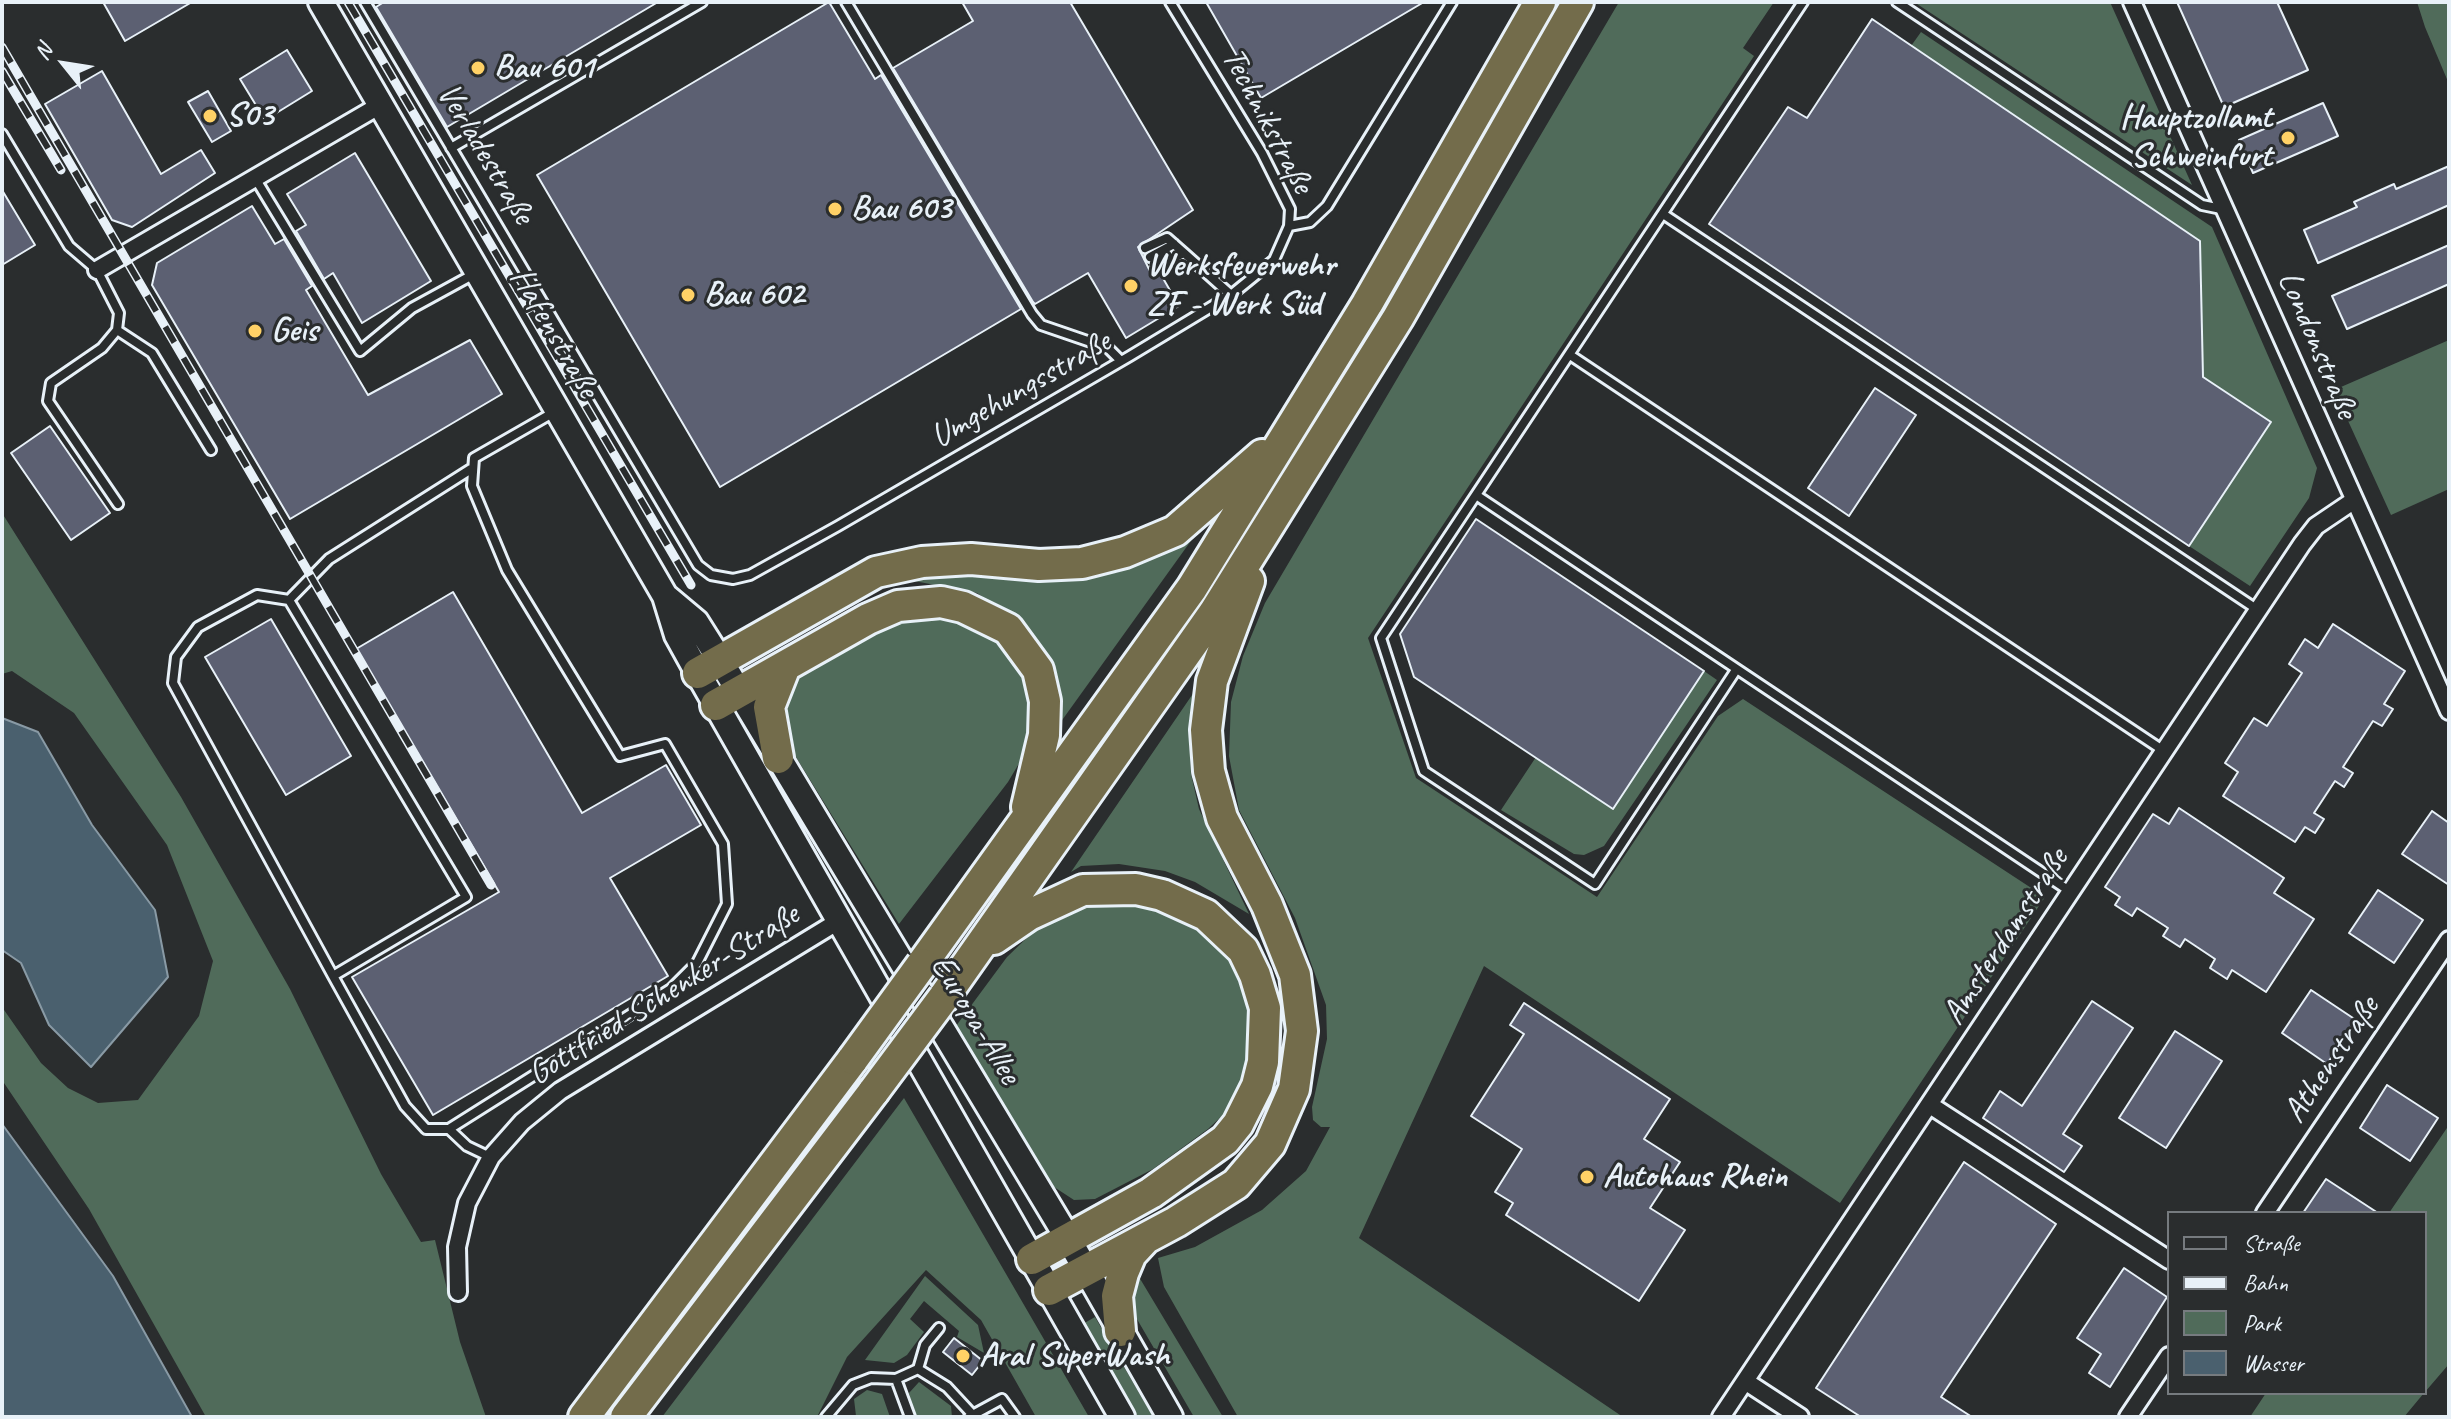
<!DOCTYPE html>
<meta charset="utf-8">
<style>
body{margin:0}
#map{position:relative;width:2451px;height:1419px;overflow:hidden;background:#2a2d2e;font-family:Caveat,sans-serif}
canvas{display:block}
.frame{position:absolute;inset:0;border:4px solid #e8f1f8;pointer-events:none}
.legend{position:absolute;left:2167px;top:1211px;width:260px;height:184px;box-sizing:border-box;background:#2a2d2e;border:2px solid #767b7f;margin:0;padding:10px 14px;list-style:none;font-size:24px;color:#e8f1f8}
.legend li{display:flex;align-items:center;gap:16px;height:40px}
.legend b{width:40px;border:2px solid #767b7f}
.north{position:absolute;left:24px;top:24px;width:80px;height:80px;-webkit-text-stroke:6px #2a2d2e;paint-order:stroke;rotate:300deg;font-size:22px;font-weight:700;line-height:32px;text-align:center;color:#e8f1f8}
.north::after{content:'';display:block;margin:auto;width:28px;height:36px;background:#e8f1f8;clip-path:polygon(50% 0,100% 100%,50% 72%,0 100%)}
</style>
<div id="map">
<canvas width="2451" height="1419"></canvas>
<div class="frame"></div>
<ul class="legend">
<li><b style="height:10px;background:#2a2d2e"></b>Straße</li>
<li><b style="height:10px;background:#e8f1f8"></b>Bahn</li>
<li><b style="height:22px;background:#506b5a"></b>Park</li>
<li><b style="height:22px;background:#4a606e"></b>Wasser</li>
</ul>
<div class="north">N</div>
</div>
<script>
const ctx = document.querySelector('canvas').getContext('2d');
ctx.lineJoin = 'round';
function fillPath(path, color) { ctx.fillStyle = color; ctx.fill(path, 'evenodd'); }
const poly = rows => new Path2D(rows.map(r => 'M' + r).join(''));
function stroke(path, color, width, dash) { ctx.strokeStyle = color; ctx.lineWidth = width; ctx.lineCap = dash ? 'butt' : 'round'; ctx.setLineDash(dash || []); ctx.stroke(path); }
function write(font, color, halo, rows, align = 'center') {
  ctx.font = font + ' Caveat,sans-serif'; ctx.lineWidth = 6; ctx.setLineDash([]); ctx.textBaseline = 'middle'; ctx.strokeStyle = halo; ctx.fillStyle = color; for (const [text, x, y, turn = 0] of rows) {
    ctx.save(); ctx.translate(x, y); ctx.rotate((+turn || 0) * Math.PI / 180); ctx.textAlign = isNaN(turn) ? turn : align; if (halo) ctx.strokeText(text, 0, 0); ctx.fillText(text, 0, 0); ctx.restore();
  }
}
const green = poly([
 [1619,2,1774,2,1743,48,1754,56,1368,638,1416,778,1597,897,1718,716,1743,699,2045,897,1840,1203,1484,966,1359,1238,1623,1417,1238,1417,1164,1287,1158,1258,1195,1247,1262,1210,1306,1171,1330,1127,1321,1127,1313,1120,1312,1107,1327,1039,1326,1005,1295,918,1239,810,1229,756,1231,702,1243,656,1265,603],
 [1914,2,2110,2,2192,185],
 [2417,2,2449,2,2449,84,2425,27],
 [1921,32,2212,227,2317,468,2309,498,2250,586,2189,546,2271,423,2203,377,2200,241,1911,46],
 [2449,340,2449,489,2391,515,2334,390],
 [2,513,181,797,290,989,381,1174,421,1242,435,1240,460,1342,486,1417,206,1417,89,1209,2,1080,2,1007,41,1063,68,1088,98,1103,138,1100,199,1016,213,961,167,845,74,713,12,671,2,674],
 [1193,538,1055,730,1051,665,1022,624,977,593,909,580,961,573,1079,579,1119,572],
 [950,612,1000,640,1025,672,1032,696,1030,729,1024,755,1008,782,899,924,783,736,785,683,895,618],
 [1704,671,1717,680,1604,846,1584,855,1574,854,1501,810,1536,757,1613,808],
 [1203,679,1193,700,1189,724,1191,774,1199,809,1249,914,1195,882,1165,871,1119,864,1081,866,1071,872],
 [1118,900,1177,912,1227,949,1247,999,1252,1043,1238,1091,1226,1112,1208,1129,1153,1169,1095,1199,1074,1200,1051,1185,1036,1165,956,1026,1007,957,1034,931,1062,914],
 [904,1098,1089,1417,1036,1417,981,1320,926,1270,847,1357,817,1417,662,1417],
 [2449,1125,2449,1364,2425,1392,2425,1213,2389,1213],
 [925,1276,978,1325,984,1353,957,1337,959,1331,924,1301,910,1319,924,1332,907,1355,894,1363,865,1360],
 [1139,1277,1223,1417,1194,1417,1134,1314,1130,1304],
 [1095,1317,1153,1417,1135,1417,1081,1325],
 [919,1382,951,1406,952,1417,914,1417,909,1393],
 [867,1390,882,1394,890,1417,856,1416,854,1399],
 [2266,1393,2424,1393,2404,1417,2250,1417]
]);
const water = poly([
 [2,718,38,732,92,825,155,910,168,977,91,1067,49,1025,21,963,2,950,2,718],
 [2,1124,113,1276,192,1417,2,1417,2,1124]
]);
const building = poly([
 [103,2,192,2,125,41,103,2],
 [384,2,658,2,447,127,376,7,384,2],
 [829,2,875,79,881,75,1021,309,720,487,537,175,829,2],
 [962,2,1070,2,1193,210,1138,247,1150,271,1160,273,1179,306,1126,338,1088,273,1035,304,1033,302,893,68,973,21,962,2],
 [1206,2,1424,2,1261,98,1206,2],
 [2177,2,2277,2,2308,70,2224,107,2177,2],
 [1872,19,2200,241,2203,377,2271,422,2189,546,1709,224,1788,107,1807,118,1872,19],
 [287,50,312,91,265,120,240,79,287,50],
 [102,71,161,174,201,150,215,173,132,227,112,220,45,104,102,71],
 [208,91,231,131,212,142,188,102,208,91],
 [2323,103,2338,136,2253,173,2239,140,2323,103],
 [355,153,431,281,362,323,333,273,324,279,296,231,306,225,287,194,355,153],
 [2449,166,2449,205,2318,263,2304,230,2357,207,2354,202,2394,184,2396,189,2449,166],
 [2,190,35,245,2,265,2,190],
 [252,206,275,244,284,239,312,286,306,290,368,395,470,340,502,394,290,519,152,285,157,263,252,206],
 [2449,245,2449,284,2347,329,2332,296,2449,245],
 [1875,388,1916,415,1849,516,1808,488,1875,388],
 [50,426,110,513,71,540,11,453,50,426],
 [1476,519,1704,671,1613,809,1414,677,1400,634,1476,519],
 [453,592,582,813,666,765,701,825,610,878,668,976,433,1115,352,977,499,892,356,649,453,592],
 [271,619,351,756,286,795,205,657,271,619],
 [2333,624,2405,671,2384,704,2393,709,2382,726,2373,721,2343,767,2353,773,2344,787,2335,781,2314,813,2324,819,2315,833,2305,827,2295,842,2223,796,2238,772,2225,763,2254,718,2267,726,2302,673,2289,664,2305,639,2318,648,2333,624],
 [2179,808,2284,878,2274,893,2314,919,2266,992,2232,970,2227,979,2210,968,2215,959,2185,939,2180,947,2163,936,2168,928,2137,908,2132,916,2115,905,2120,897,2105,887,2153,814,2169,824,2179,808],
 [2432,811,2449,823,2449,885,2402,854,2432,811],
 [2378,890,2423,920,2394,963,2349,933,2378,890],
 [2311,990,2356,1020,2327,1064,2282,1033,2311,990],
 [2092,1001,2133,1028,2063,1134,2082,1146,2064,1172,1983,1118,2000,1091,2022,1106,2092,1001],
 [1524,1003,1670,1099,1644,1139,1680,1162,1650,1208,1685,1230,1639,1301,1506,1215,1513,1203,1495,1192,1522,1149,1471,1116,1524,1034,1510,1025,1524,1003],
 [2175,1031,2222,1061,2166,1148,2119,1118,2175,1031],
 [2387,1085,2438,1118,2410,1161,2360,1128,2387,1085],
 [1964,1162,2056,1224,1941,1397,1972,1417,1861,1417,1816,1388,1964,1162],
 [2326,1179,2378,1213,2303,1213,2326,1179],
 [2124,1268,2167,1297,2110,1387,2089,1373,2101,1354,2077,1338,2124,1268],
 [954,1338,983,1361,972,1375,943,1352,954,1338]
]);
const lane = poly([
 [365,2,698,565,711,575,733,579,750,575,838,526,1130,356,1231,295,1274,260,1289,226,1290,209,1262,153,1170,2],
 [846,2,1032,314,1041,325,1108,348,1121,361],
 [1897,2,2202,205,2226,210],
 [2,134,69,246,97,270,119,313,117,330,102,348,51,383,48,401,118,504],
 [451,148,702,2],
 [255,178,360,351,412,308,476,273],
 [1663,214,2258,610],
 [1289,226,1310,222,1327,206,1452,2],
 [1145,248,1167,238,1184,253],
 [1150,257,1174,244],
 [1156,267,1184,253,1231,295],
 [117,330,152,353,211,450],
 [1570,355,2164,751],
 [1476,495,2071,892],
 [289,600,329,559,471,469],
 [1736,670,1595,884,1424,771,1381,638,1803,2],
 [333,976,466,897,289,600,257,595,198,627,176,657,173,683,333,976,405,1106,426,1129,449,1129,671,989,697,963,727,904,723,844,665,744,620,756,507,570,472,486,474,458,556,411],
 [449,1129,467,1146,490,1157],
 [918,1369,925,1345,939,1328],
 [896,1379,910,1417],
 [826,1417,853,1385,871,1378,896,1379,918,1369,947,1387,972,1414],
 [969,1417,1002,1399,1015,1417]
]);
const street = poly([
 [2132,2,2449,711],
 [97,270,382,104],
 [1930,1105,2169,1260],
 [2265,1213,2449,940],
 [458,1292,457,1247,467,1203,491,1157,522,1122,560,1091,837,922],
 [1745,1381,1800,1417],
 [1721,1417,2302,544,2316,526,2353,501],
 [2128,1417,2169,1356]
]);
const secondary = poly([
 [321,2,665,596,677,635,698,673,1122,1417],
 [665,596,696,622,720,660,1069,1240,1170,1417]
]);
const highway = poly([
 [698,673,876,572,922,562,971,559,1039,565,1082,563,1125,552,1175,531,1262,455],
 [716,705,868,619,898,606,941,602,963,607,1008,629,1038,670,1045,701,1044,735,1027,807],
 [778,758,769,707,784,669],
 [994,939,1029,915,1083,890,1136,889,1162,895,1206,915,1243,950,1255,975,1265,1008,1263,1062,1257,1086,1238,1124,1225,1140,1151,1193,1032,1259],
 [922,964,1192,588,1367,304,1540,2],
 [944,997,1214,613,1398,318,1578,2],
 [1049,1290,1176,1222,1236,1184,1270,1144,1294,1089,1302,1031,1295,975,1267,905,1222,818,1209,771,1206,730,1212,681,1249,581],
 [1120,1331,1117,1296,1123,1273,1131,1254,1144,1240],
 [584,1417,853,1059],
 [626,1417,874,1091]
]);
const rail = poly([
 [348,2,691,585],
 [2,47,491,885],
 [2,71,61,170]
]);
const highwayBridge = poly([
 [853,1059,922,964],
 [874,1091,944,997]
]);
const markers = [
 [478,68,8,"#ffd166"],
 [210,116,8,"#ffd166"],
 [2288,138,8,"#ffd166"],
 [835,209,8,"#ffd166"],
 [1131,286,8,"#ffd166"],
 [688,295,8,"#ffd166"],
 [255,331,8,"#ffd166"],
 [1587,1177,8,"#ffd166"],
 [963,1356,8,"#ffd166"]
];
const poiNames = [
 ["Bau 601",494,68],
 ["S03",226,116],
 ["Hauptzollamt",2272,118,"right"],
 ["Schweinfurt",2272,157,"right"],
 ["Bau 603",851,209],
 ["Werksfeuerwehr",1147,266],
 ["ZF - Werk Süd",1147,305],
 ["Bau 602",704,295],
 ["Geis",271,331],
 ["Autohaus Rhein",1603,1177],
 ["Aral SuperWash",979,1356]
];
const streetNames = [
 ["Technikstraße",1267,121,62],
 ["Verladestraße",485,154,59],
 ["Hafenstraße",554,333,60],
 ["Londonstraße",2317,345,67],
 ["Umgehungsstraße",1021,390,-30],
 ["Amsterdamstraße",2006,937,-57],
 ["Gottfried-Schenker-Straße",664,995,-32],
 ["Europa-Allee",975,1020,59],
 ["Athenstraße",2332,1060,-56]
];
fillPath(green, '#506b5a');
fillPath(water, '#4a606e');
stroke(water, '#899aa5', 2);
fillPath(building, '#5c6072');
stroke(building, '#e8f1f8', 2);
stroke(lane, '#e8f1f8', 14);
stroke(street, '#e8f1f8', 22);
stroke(secondary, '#e8f1f8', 30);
stroke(highway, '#e8f1f8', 36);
stroke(lane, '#2a2d2e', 8);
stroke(street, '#2a2d2e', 16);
stroke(secondary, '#2a2d2e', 24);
stroke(highway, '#736c4b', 30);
stroke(rail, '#e8f1f8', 9);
stroke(rail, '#2a2d2e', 6, [18]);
stroke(highwayBridge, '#e8f1f8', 36, []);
stroke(highwayBridge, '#736c4b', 30);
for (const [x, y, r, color] of markers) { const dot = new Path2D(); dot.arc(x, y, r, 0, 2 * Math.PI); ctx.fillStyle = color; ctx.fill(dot); stroke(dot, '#2a2d2e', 3); }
write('bold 34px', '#e8f1f8', '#2a2d2e', poiNames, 'left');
write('34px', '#e8f1f8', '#2a2d2e', streetNames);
</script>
